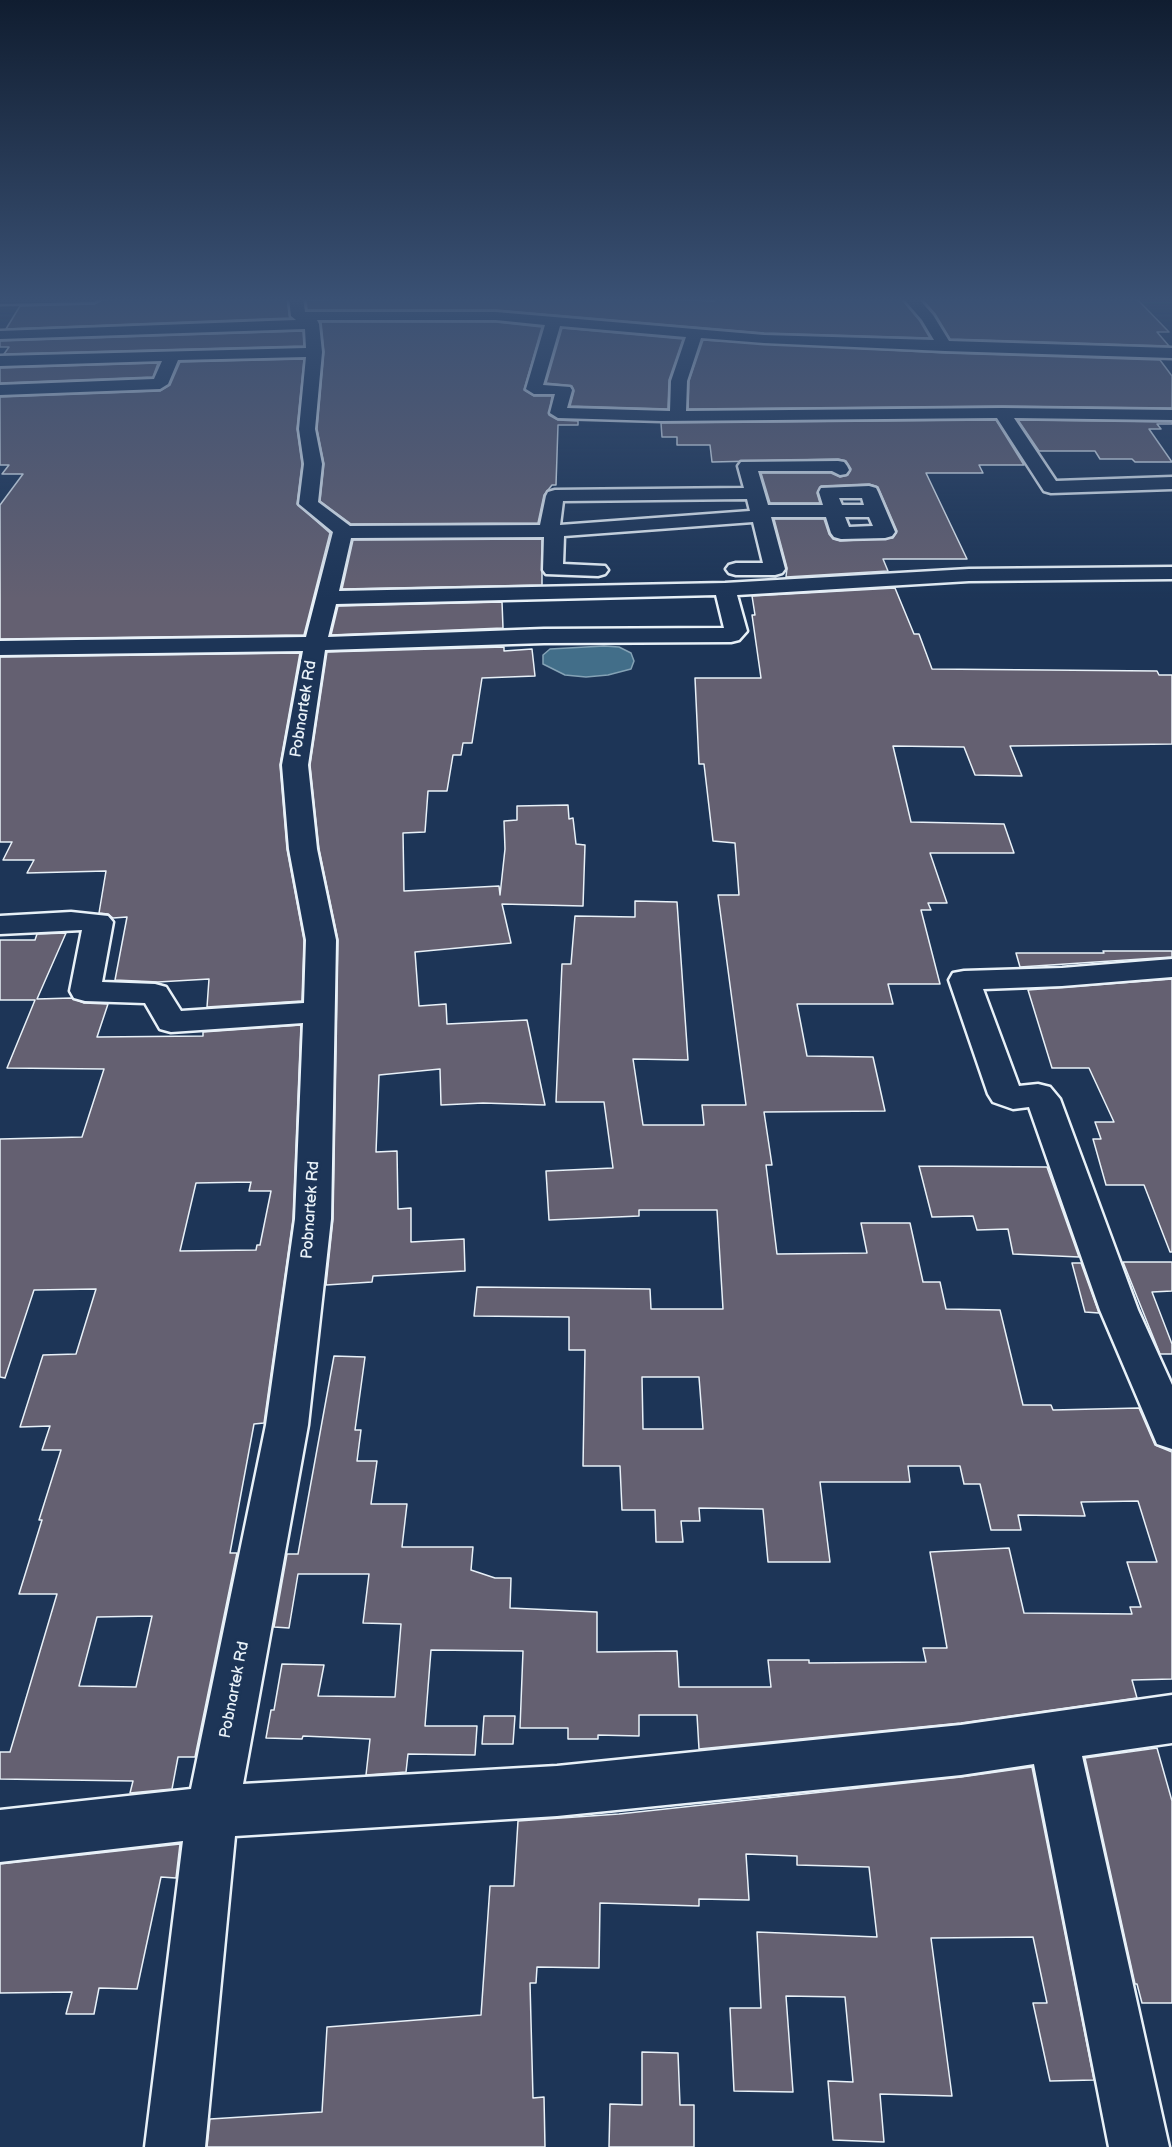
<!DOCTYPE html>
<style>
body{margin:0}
canvas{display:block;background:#1d3557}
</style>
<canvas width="1172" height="2147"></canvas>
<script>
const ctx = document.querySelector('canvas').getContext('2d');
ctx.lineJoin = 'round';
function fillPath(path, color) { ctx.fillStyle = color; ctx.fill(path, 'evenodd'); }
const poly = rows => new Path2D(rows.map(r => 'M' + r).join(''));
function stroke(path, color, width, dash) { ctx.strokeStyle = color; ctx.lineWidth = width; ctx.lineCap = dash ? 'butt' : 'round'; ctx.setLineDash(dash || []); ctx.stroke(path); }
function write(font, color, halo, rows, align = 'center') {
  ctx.font = font + ' "Balsamiq Sans",sans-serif'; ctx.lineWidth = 6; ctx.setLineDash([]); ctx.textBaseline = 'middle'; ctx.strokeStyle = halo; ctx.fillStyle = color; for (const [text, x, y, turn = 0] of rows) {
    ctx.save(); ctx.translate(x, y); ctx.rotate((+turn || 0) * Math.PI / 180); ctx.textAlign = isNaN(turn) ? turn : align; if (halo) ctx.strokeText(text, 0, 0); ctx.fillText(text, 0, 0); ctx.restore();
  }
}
const water = poly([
 [604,646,619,647,631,653,634,661,631,669,608,675,586,677,565,675,543,664,543,655,550,649,604,646]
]);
const building = poly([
 [127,298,287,298,290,318,6,329,20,306,94,304,102,300,127,298],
 [381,298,637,298,714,301,713,298,901,298,920,321,930,338,764,333,496,310,307,310,306,300,381,298],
 [921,298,1136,298,1169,332,1157,332,1169,346,950,339,935,314,921,298],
 [321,322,496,322,542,327,524,390,534,396,552,396,549,415,558,420,578,421,578,425,558,425,556,485,552,485,544,495,538,523,351,524,320,501,324,464,317,429,324,352,321,322],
 [562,328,683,339,669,380,668,409,570,406,574,391,572,386,546,383,562,328],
 [303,331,304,346,4,354,9,347,0,347,0,341,303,331],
 [703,340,945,353,1160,360,1172,376,1172,408,1002,406,688,409,689,381,703,340],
 [304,359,297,429,302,464,297,504,330,533,304,635,0,639,0,505,23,474,2,474,9,465,0,465,0,397,160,391,170,385,180,362,304,359],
 [158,363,153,377,0,383,0,368,158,363],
 [996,420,1024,465,979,465,983,473,926,473,967,559,883,559,888,571,786,577,787,568,774,519,824,519,829,534,833,539,840,541,893,538,897,531,878,487,869,484,821,486,817,493,820,503,770,503,761,473,831,473,840,477,848,475,851,469,846,461,838,459,712,462,710,445,677,445,677,437,662,437,661,423,996,420],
 [1018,420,1172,422,1172,424,1157,424,1161,429,1149,429,1172,462,1135,462,1132,459,1100,459,1095,451,1039,451,1018,420],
 [542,539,542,585,342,589,353,540,542,539],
 [895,588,914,634,919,634,932,669,1157,671,1159,675,1172,675,1172,744,1010,746,1022,776,975,775,964,747,893,746,911,822,1004,824,1014,853,930,853,947,903,928,903,931,910,921,910,940,984,888,984,893,1004,797,1004,807,1056,873,1057,885,1111,764,1112,772,1165,766,1165,777,1254,867,1253,861,1223,910,1223,923,1282,940,1282,946,1309,1000,1310,1023,1405,1051,1405,1053,1410,1139,1408,1155,1445,1172,1452,1172,1679,1132,1680,1137,1698,961,1723,699,1749,697,1715,639,1715,639,1736,598,1735,598,1739,568,1739,568,1728,520,1728,523,1651,431,1650,425,1726,477,1726,475,1755,408,1754,406,1772,366,1775,370,1739,303,1736,302,1739,266,1738,271,1710,274,1710,282,1664,324,1665,318,1696,395,1697,401,1624,363,1623,369,1574,298,1574,289,1628,274,1627,287,1554,298,1554,334,1356,365,1357,355,1430,361,1430,357,1461,377,1461,371,1504,407,1504,402,1547,473,1547,471,1570,495,1578,511,1578,510,1608,597,1612,597,1652,677,1651,679,1687,771,1687,768,1660,809,1660,809,1663,926,1662,923,1648,947,1648,930,1552,1009,1548,1024,1613,1132,1614,1130,1607,1141,1607,1127,1562,1157,1562,1138,1501,1081,1502,1085,1516,1018,1515,1021,1530,991,1530,980,1484,964,1484,960,1466,908,1466,910,1482,820,1482,830,1562,768,1562,763,1509,699,1508,700,1521,681,1521,683,1542,656,1542,655,1510,622,1510,620,1466,583,1466,585,1350,569,1350,569,1317,474,1316,477,1287,650,1289,651,1309,723,1309,717,1210,639,1210,639,1216,549,1220,546,1171,613,1168,604,1102,556,1102,562,964,571,964,575,916,635,917,635,901,677,902,688,1060,633,1059,643,1125,704,1125,702,1105,746,1105,718,895,739,895,735,843,713,841,704,764,699,764,695,678,761,678,752,615,755,615,752,596,895,588],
 [642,1377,699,1377,703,1429,643,1429,642,1377],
 [502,602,503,628,331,635,338,606,502,602],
 [504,647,504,651,532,649,535,676,482,678,472,743,463,743,461,755,453,755,447,791,428,791,425,832,403,833,404,891,499,886,500,895,505,849,504,821,517,820,517,806,568,805,569,819,573,818,576,844,585,845,583,906,502,904,511,943,415,952,419,1006,446,1004,447,1024,527,1020,545,1105,483,1103,441,1105,440,1069,379,1075,376,1152,397,1151,398,1209,411,1208,411,1242,464,1239,465,1271,373,1276,372,1282,326,1285,333,1219,338,940,319,849,310,765,327,652,504,647],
 [300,653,280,765,287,849,304,940,302,1001,207,1007,209,979,158,982,115,980,127,917,113,918,108,914,99,913,106,871,27,873,34,860,3,860,12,842,0,842,0,657,300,653],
 [66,933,37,999,72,998,84,1003,108,1004,97,1037,203,1036,203,1032,301,1025,293,1219,264,1423,254,1424,230,1553,237,1553,195,1757,178,1757,172,1789,130,1793,133,1781,0,1779,0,1752,10,1752,57,1594,19,1594,42,1520,39,1520,61,1450,42,1450,50,1426,20,1427,43,1355,76,1354,96,1289,34,1290,5,1378,0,1377,0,1139,82,1137,104,1069,7,1068,35,1000,0,1000,0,940,35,940,37,934,66,933],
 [251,1182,249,1191,271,1191,260,1245,257,1245,256,1250,180,1251,196,1183,251,1182],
 [152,1616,136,1687,79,1686,97,1617,152,1616],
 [1103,951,1172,951,1172,957,1020,967,1016,953,1104,953,1103,951],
 [1172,979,1172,1252,1170,1252,1144,1185,1106,1185,1093,1139,1101,1139,1095,1122,1114,1122,1089,1068,1052,1068,1028,990,1172,979],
 [919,1166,1047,1167,1079,1257,1013,1254,1008,1229,977,1230,973,1216,932,1217,919,1166],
 [1123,1262,1172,1262,1172,1291,1152,1292,1172,1344,1172,1354,1160,1354,1123,1262],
 [1072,1263,1081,1263,1099,1313,1085,1312,1072,1263],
 [484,1716,515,1716,513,1744,482,1744,484,1716],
 [1157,1748,1172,1801,1172,2003,1142,2003,1137,1984,1135,1984,1085,1758,1157,1748],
 [1032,1767,1094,2080,1050,2081,1033,2003,1047,2003,1033,1937,931,1938,952,2096,880,2094,884,2142,833,2140,828,2081,853,2082,845,1997,786,1996,793,2092,734,2091,730,2008,761,2008,757,1932,877,1937,869,1867,797,1865,797,1856,746,1854,749,1900,699,1899,699,1906,600,1903,599,1968,537,1967,536,1983,530,1983,533,2098,544,2097,545,2147,207,2147,210,2119,322,2112,327,2027,481,2015,490,1886,514,1886,518,1821,619,1814,961,1777,1032,1767],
 [180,1844,176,1878,161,1877,137,1989,99,1988,94,2014,66,2014,72,1992,0,1993,0,1864,180,1844],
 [642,2052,678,2053,680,2105,694,2105,694,2147,609,2147,610,2104,642,2105,642,2052]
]);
const minor = poly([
 [0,298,101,298,94,302,0,304,0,298],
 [289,298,303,298,305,312,496,312,764,335,934,340,922,320,903,298,918,298,933,315,949,341,1172,348,1172,358,945,351,764,343,701,338,687,381,686,411,1002,408,1172,410,1172,420,1014,418,1056,481,1172,477,1172,489,1051,493,1044,491,997,418,661,421,558,418,550,413,555,394,534,394,526,389,545,325,496,320,317,320,319,324,322,352,315,429,322,464,318,502,350,526,540,525,546,496,548,492,555,490,744,488,738,466,741,462,838,461,844,462,847,466,849,470,846,474,840,475,832,471,758,471,768,505,823,505,819,492,821,488,869,486,876,488,878,492,895,532,892,536,885,538,841,539,834,537,831,533,826,517,771,517,785,569,782,573,775,575,736,575,729,573,726,569,729,565,736,563,763,563,753,522,564,536,563,564,605,566,608,570,605,574,598,576,546,574,543,570,544,537,351,538,339,591,725,583,969,569,1172,567,1172,579,969,581,737,595,747,631,739,640,731,642,544,643,325,650,308,765,317,849,336,940,331,1219,308,1425,243,1784,557,1766,961,1725,1172,1695,1172,1743,1082,1756,1169,2147,1109,2147,1034,1764,961,1775,557,1816,235,1836,205,2147,145,2147,183,1841,0,1862,0,1810,191,1789,266,1425,295,1219,303,1023,171,1032,160,1029,145,1003,85,1001,74,998,70,991,82,930,0,934,0,916,71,912,108,916,113,922,102,982,155,984,166,987,181,1011,304,1003,306,940,289,849,282,765,303,651,0,655,0,641,306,637,333,532,299,504,304,464,299,429,306,357,178,360,168,384,160,389,0,395,0,385,154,379,162,361,0,366,0,356,306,348,305,329,0,339,0,331,296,320,291,316,289,298],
 [560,326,686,337,671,381,670,411,567,408,572,390,570,387,543,385,560,326],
 [839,498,862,498,864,505,842,505,839,498],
 [747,499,750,511,560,525,563,501,747,499],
 [845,517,869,517,873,526,849,527,845,517],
 [716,595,724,628,544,629,328,637,336,604,716,595],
 [1172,959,1172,977,1062,986,983,989,1019,1086,1038,1084,1050,1087,1060,1099,1138,1310,1172,1385,1172,1449,1157,1444,1100,1310,1029,1107,1013,1109,993,1102,988,1094,949,980,953,973,964,971,1062,968,1172,959]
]);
const streetNames = [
 ["Pobnartek Rd",304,709,-81],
 ["Pobnartek Rd",311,1210,-86],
 ["Pobnartek Rd",235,1690,-79]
];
fillPath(water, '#426e89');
stroke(water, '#84a2b5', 1.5);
fillPath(building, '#646071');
stroke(building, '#e8f1f8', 1.5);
stroke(minor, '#e8f1f8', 5);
fillPath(minor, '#1d3557');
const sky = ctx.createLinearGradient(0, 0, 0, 599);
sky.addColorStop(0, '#101d30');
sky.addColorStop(0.5, '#3a5174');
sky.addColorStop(1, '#3a517400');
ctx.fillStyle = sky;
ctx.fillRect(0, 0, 1172, 599);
write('16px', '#e8f1f8', '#1d3557', streetNames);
</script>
